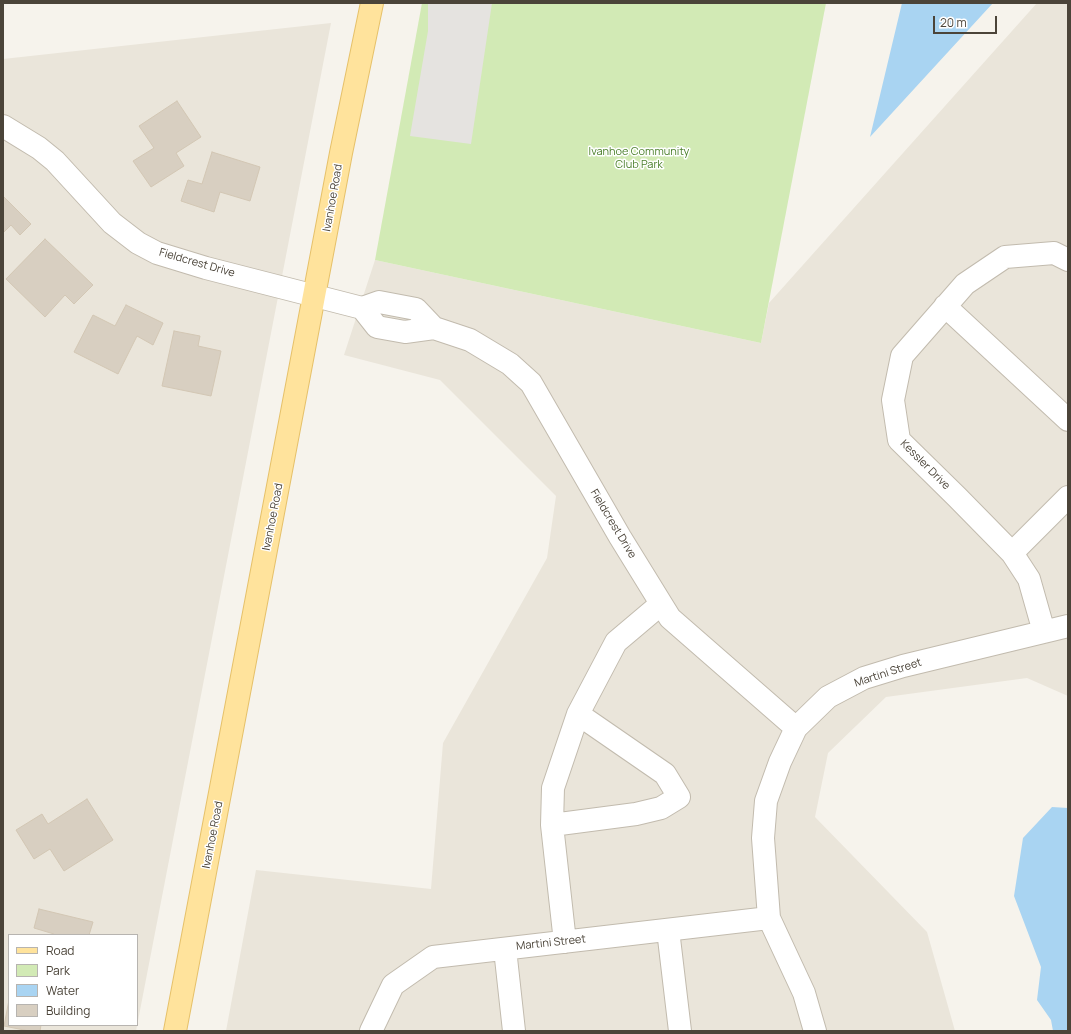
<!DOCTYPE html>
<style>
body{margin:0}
#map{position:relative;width:1071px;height:1034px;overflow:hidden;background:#f6f3ec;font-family:Manrope,sans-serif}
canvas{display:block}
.frame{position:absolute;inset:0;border:4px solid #4b4439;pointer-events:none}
.legend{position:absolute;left:8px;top:934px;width:130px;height:92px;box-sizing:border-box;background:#fff;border:1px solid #b7b4b0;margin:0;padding:5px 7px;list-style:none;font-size:12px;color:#4b4439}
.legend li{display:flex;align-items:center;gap:8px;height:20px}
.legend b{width:20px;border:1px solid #b7b4b0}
.scale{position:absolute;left:933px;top:16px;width:64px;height:18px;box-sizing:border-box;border:2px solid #4b4439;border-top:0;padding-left:5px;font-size:12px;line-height:14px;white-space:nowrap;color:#4b4439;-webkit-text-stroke:3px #fff;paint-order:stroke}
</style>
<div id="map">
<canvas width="1071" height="1034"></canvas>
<div class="frame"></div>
<ul class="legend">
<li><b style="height:5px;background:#ffe39c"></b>Road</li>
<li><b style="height:11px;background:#d2eab5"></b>Park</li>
<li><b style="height:11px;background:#a9d4f2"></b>Water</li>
<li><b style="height:11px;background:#d8cfc1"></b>Building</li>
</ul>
<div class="scale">20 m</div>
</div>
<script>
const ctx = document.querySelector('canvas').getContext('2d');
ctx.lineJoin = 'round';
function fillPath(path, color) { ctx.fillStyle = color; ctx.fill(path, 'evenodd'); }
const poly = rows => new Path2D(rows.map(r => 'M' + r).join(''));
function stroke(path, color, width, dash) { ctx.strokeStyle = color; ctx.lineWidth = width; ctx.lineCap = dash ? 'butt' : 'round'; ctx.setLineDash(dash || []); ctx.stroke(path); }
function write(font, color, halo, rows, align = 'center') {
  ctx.font = font + ' Manrope,sans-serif'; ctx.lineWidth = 3; ctx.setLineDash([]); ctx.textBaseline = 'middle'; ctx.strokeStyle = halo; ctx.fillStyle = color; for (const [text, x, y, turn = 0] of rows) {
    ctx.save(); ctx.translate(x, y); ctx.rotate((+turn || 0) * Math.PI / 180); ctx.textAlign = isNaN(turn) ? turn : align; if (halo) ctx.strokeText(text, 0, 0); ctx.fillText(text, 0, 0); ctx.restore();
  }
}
const residential = poly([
 [1037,3,1068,3,1068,696,1027,678,886,697,828,753,815,817,927,932,955,1031,226,1031,256,870,431,889,443,743,547,558,556,496,440,380,344,355,375,260,761,343,769,303],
 [331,23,136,1031,3,1031,3,59],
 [9,935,137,935,137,1025,9,1025]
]);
const green = poly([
 [422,3,826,3,761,343,375,260]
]);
const parking = poly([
 [428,3,492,3,471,144,410,136,428,31]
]);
const water = poly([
 [902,3,993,3,870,137],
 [1052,807,1068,808,1068,1031,1053,1031,1051,1020,1037,1000,1041,967,1014,896,1023,838]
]);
const building = poly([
 [177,101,201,137,176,153,184,166,151,187,133,161,154,148,139,126,177,101],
 [212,152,260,167,250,201,220,192,214,212,181,201,188,180,202,184,212,152],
 [3,196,31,224,20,235,11,225,3,233,3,196],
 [45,239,93,285,74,304,65,295,45,317,6,279,45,239],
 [126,305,163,323,153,345,137,336,118,374,74,352,93,315,115,326,126,305],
 [174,331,200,336,198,346,221,351,211,396,162,386,174,331],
 [87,799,113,840,64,871,50,849,34,859,16,830,42,814,48,824,87,799],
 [39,909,93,922,89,935,54,935,54,934,34,928,39,909],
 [9,1000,9,1025,41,1025,40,1031,29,1031,4,1026,9,1000]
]);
const minor = poly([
 [3,126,39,148,55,161,112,223,138,243,157,253,206,268,362,308,379,302,416,309,434,328],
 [945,306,1068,420],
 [362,308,377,327,405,332,434,328,470,340,510,364,531,383,620,537,670,618,796,728],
 [1012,553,1068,497],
 [1044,632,1029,579,1012,553,957,497,899,440,893,400,902,356,965,284,1005,257,1054,253,1068,260],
 [552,825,636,814,661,808,679,797,665,774,578,714],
 [668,930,680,1031],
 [565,942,552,825,553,788,578,714,616,642,661,604],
 [505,949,514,1031],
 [371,1031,393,985,433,957,769,918],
 [815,1031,804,993,769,918,763,838,766,801,780,762,796,728,828,697,864,678,903,666,1068,626]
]);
const major = poly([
 [175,1031,341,153,372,3]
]);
const parkNames = [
 ["Ivanhoe Community",639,152],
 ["Club Park",639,165]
];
const streetNames = [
 ["Ivanhoe Road",333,198,-80],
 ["Fieldcrest Drive",197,263,16],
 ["Kessler Drive",925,465,45],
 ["Ivanhoe Road",273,517,-79],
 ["Fieldcrest Drive",613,524,59],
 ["Martini Street",888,673,-18],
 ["Ivanhoe Road",213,835,-79],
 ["Martini Street",551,943,-6]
];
fillPath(residential, '#eae5da');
fillPath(green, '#d2eab5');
fillPath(parking, '#e5e3e0');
fillPath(water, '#a9d4f2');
fillPath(building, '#d8cfc1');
stroke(building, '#d3c7b4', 1);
stroke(minor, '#c2bbae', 24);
stroke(major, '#e6c16a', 24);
stroke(minor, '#fff', 22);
stroke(major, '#ffe39c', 22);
write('11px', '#4a7f2a', '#fff', parkNames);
write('11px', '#4b4439', '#fff', streetNames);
</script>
